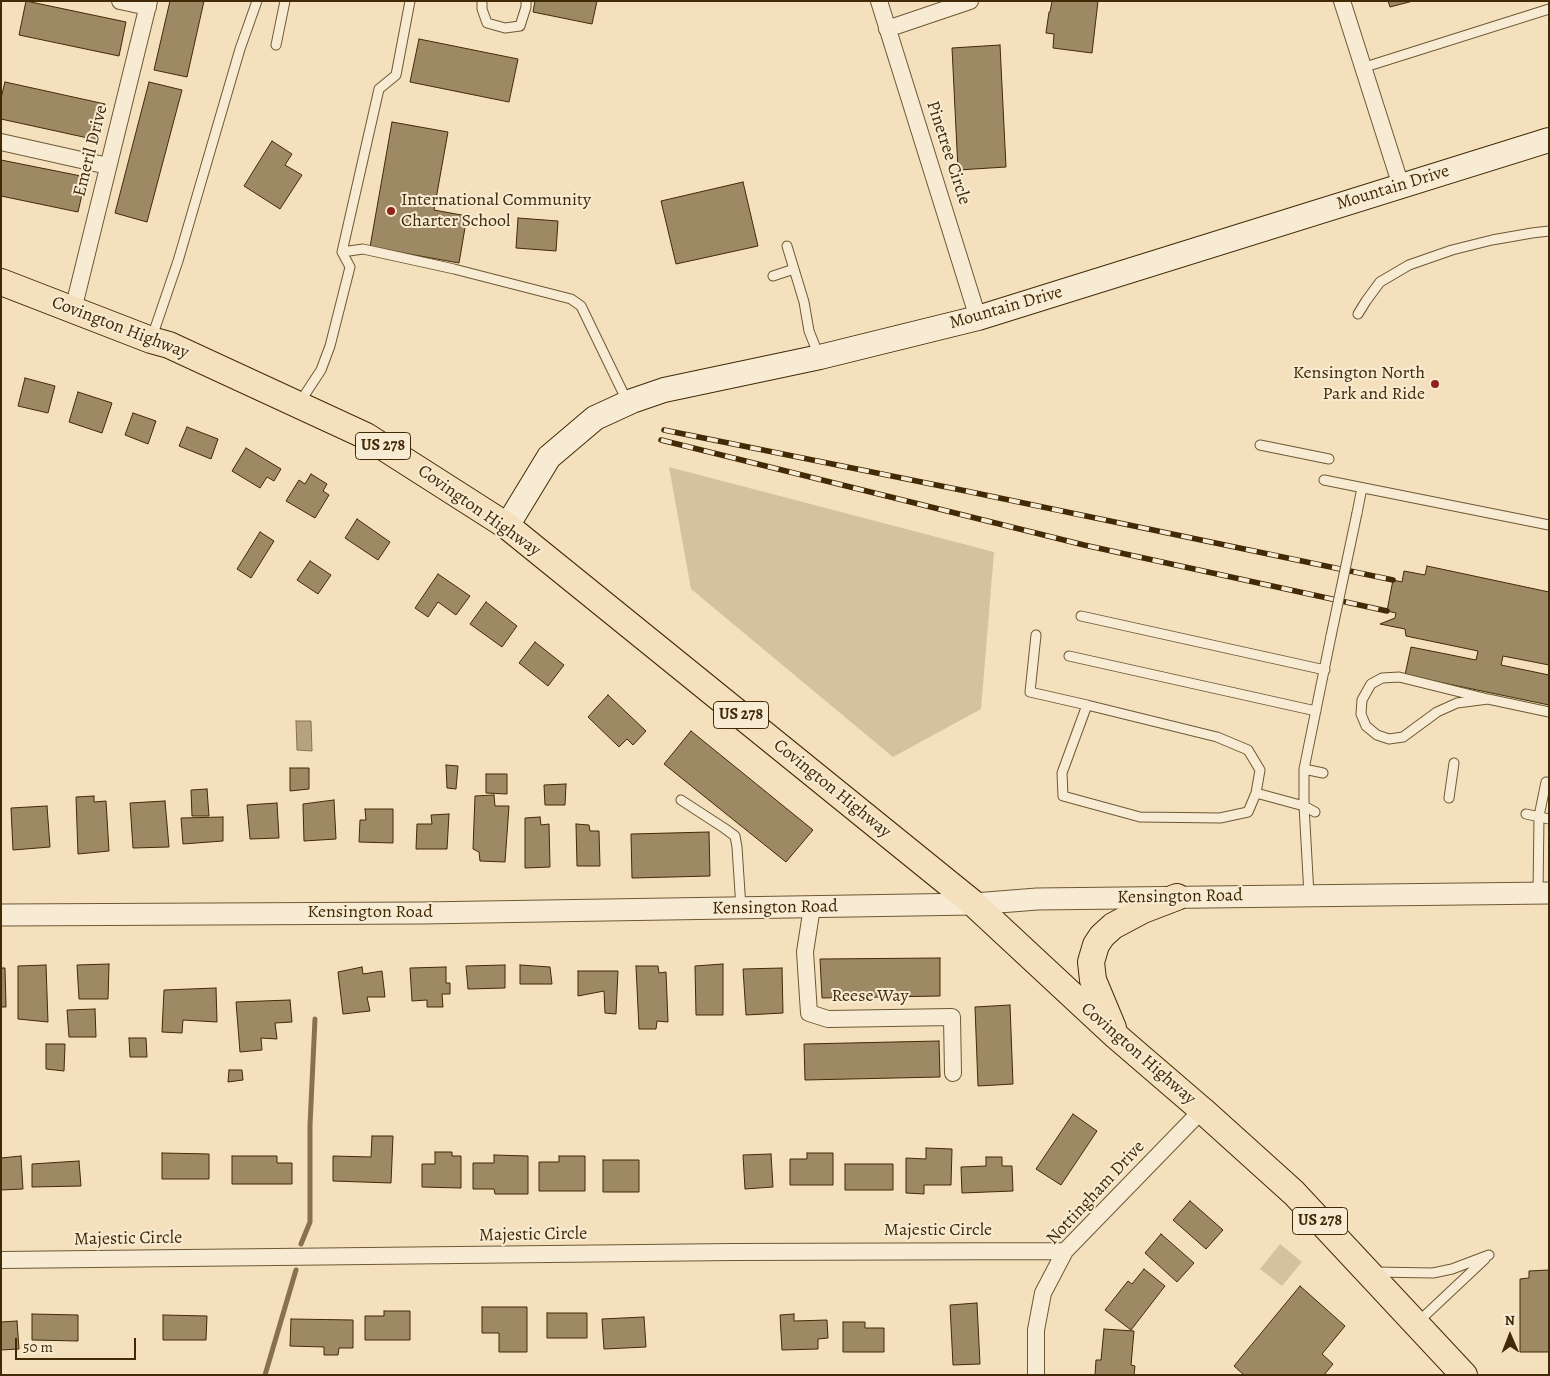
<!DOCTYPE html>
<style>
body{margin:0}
#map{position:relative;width:1550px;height:1376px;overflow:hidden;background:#f4e0bd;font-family:Alegreya,serif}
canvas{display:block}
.frame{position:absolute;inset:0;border:2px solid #412a05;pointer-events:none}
.north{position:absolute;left:1485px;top:1311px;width:50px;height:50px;-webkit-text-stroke:4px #f8ebd4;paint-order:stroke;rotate:359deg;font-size:14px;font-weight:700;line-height:20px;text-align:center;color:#412a05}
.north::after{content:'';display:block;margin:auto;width:18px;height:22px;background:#412a05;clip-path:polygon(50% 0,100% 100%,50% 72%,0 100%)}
.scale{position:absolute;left:15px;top:1338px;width:121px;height:22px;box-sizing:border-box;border:2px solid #412a05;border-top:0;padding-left:6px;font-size:15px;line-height:18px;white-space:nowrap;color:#412a05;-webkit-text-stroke:4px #f8ebd4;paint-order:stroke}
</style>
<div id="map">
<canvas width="1550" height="1376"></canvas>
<div class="frame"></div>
<div class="north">N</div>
<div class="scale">50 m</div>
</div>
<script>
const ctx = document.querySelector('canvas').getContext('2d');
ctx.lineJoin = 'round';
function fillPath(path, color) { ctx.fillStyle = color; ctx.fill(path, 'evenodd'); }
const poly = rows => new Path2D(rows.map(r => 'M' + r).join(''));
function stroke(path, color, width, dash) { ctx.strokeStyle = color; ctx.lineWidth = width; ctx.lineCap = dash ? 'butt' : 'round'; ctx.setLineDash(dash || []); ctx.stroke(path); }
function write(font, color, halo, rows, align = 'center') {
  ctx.font = font + ' Alegreya,serif'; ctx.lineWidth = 4; ctx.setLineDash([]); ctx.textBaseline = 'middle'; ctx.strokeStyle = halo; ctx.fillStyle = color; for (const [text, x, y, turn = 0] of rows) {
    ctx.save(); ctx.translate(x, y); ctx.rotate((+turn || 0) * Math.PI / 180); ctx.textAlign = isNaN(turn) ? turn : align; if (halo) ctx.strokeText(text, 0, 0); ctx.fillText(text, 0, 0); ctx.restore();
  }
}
const green = poly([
 [669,467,994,552,981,709,893,757,691,589],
 [1280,1244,1302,1262,1282,1286,1260,1269]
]);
const water = poly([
 [296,721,311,721,312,751,297,750,296,721]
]);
const stream = poly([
 [301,1244,310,1222,310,1125,315,1019],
 [265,1375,296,1270]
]);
const building = poly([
 [26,1,126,22,119,56,19,35,26,1],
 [170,1,204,1,187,77,154,70,170,1],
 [535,1,597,1,592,24,533,12,535,1],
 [1052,1,1098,1,1092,53,1053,48,1054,34,1046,33,1049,12,1050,12,1052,1],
 [1388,1,1413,1,1390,7,1388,1],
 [419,39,518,59,509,102,410,82,419,39],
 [1000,45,1006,167,958,170,952,48,1000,45],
 [5,82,105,104,97,140,1,119,1,98,5,82],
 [149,82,182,90,147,222,115,213,149,82],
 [392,122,448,132,434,210,467,216,459,263,370,247,392,122],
 [272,141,292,154,285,165,302,175,280,209,244,186,272,141],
 [1,160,86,177,78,212,1,196,1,160],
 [743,182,758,246,676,264,661,201,743,182],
 [518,218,558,221,556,251,516,248,518,218],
 [25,378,55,386,48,413,18,406,25,378],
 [78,392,112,403,102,433,69,422,78,392],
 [133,413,156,421,148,444,125,435,133,413],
 [187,427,218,439,211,459,179,446,187,427],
 [246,448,281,469,274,481,267,477,260,488,232,471,246,448],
 [311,474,327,484,323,491,329,495,315,518,286,501,299,480,305,484,311,474],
 [357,519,390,542,378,560,345,538,357,519],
 [260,532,274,541,251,578,237,569,260,532],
 [310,561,331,575,318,594,297,580,310,561],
 [1427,566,1549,592,1549,665,1503,656,1501,665,1549,675,1549,705,1405,675,1411,647,1476,660,1478,651,1406,636,1405,629,1380,624,1395,618,1396,613,1387,611,1393,580,1402,582,1404,571,1425,575,1427,566],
 [438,574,470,596,456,615,438,602,428,617,415,608,438,574],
 [486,602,517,626,502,647,470,624,486,602],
 [535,642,564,665,548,686,519,663,535,642],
 [608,695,646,731,633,745,627,739,619,747,588,717,608,695],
 [691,731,813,830,786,862,664,764,691,731],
 [446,765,458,766,456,789,447,788,446,765],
 [290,768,309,768,309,789,290,791,290,768],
 [486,774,507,774,507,794,486,793,486,774],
 [566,784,565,805,545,805,544,785,566,784],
 [207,789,209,816,192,816,191,790,207,789],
 [494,795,495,806,509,806,505,862,480,861,479,852,473,849,475,796,494,795],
 [94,796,94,802,106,801,109,851,78,854,76,797,94,796],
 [334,800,336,839,304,841,303,804,334,800],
 [165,801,169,847,133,848,130,803,165,801],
 [277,803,279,838,250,839,247,805,277,803],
 [47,806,50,847,13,850,11,808,47,806],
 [365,809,393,809,393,843,359,842,360,820,366,820,365,809],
 [449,814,447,849,416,849,417,824,432,824,431,815,449,814],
 [223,817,223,841,183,844,181,818,223,817],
 [540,817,541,825,549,824,550,867,525,868,525,818,540,817],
 [576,824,589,825,590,831,599,831,600,866,577,866,576,824],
 [709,832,710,876,632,878,631,834,709,832],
 [940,958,940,996,822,998,820,959,940,958],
 [109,964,108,999,79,999,77,965,109,964],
 [723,964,723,1015,696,1015,695,966,723,964],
 [46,965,48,1022,18,1019,18,966,46,965],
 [505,965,505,988,468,989,466,966,505,965],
 [520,965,550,967,552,984,520,984,520,965],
 [636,966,658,966,659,973,666,972,668,1022,657,1021,656,1029,639,1029,636,966],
 [362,967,363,974,382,971,385,997,367,997,370,1011,343,1014,338,972,362,967],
 [446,967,446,983,450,983,450,994,442,994,443,1007,427,1007,427,1000,412,1001,410,968,446,967],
 [1,968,5,968,6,1007,1,1007,1,968],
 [782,968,783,1013,746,1015,743,969,782,968],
 [578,971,618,971,616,1014,605,1013,604,991,578,996,578,971],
 [216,988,217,1022,183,1020,182,1033,162,1032,164,990,216,988],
 [290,1000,292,1022,275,1023,277,1039,261,1038,262,1050,240,1052,236,1002,290,1000],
 [1010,1005,1013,1084,978,1086,975,1007,1010,1005],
 [95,1009,96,1037,69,1037,67,1010,95,1009],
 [129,1038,146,1038,147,1057,130,1057,129,1038],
 [939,1041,940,1077,805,1080,804,1044,939,1041],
 [46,1044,65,1044,64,1071,46,1069,46,1044],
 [229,1070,242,1070,243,1080,228,1082,229,1070],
 [1073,1114,1097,1131,1061,1185,1036,1169,1073,1114],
 [372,1136,393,1136,391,1183,333,1181,333,1156,371,1157,372,1136],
 [926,1148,952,1149,951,1185,924,1185,924,1194,906,1193,906,1158,926,1159,926,1148],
 [435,1152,452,1152,452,1156,461,1156,461,1188,422,1187,422,1164,435,1164,435,1152],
 [162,1153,209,1154,209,1179,162,1179,162,1153],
 [807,1153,833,1153,833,1185,790,1185,790,1159,807,1159,807,1153],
 [771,1154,773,1187,745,1189,743,1155,771,1154],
 [494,1155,528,1156,528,1194,495,1194,494,1189,473,1189,473,1163,494,1163,494,1155],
 [21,1156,23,1189,1,1190,1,1158,21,1156],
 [232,1156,277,1156,277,1163,292,1163,292,1184,232,1184,232,1156],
 [559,1156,585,1156,585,1191,539,1191,539,1162,559,1162,559,1156],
 [986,1157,1002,1157,1002,1166,1012,1166,1013,1191,962,1193,961,1167,986,1166,986,1157],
 [603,1160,639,1160,639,1192,603,1192,603,1160],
 [79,1161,81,1186,32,1187,32,1164,79,1161],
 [845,1164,893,1164,893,1190,845,1190,845,1164],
 [1190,1201,1223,1230,1206,1249,1173,1220,1190,1201],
 [1161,1234,1194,1263,1177,1282,1145,1253,1161,1234],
 [1144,1269,1165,1286,1131,1330,1105,1310,1128,1281,1132,1284,1144,1269],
 [1549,1270,1549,1352,1520,1352,1520,1279,1529,1278,1529,1271,1549,1270],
 [1300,1286,1345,1326,1322,1354,1333,1364,1324,1375,1244,1375,1234,1366,1300,1286],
 [977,1303,980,1364,953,1365,950,1305,977,1303],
 [482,1307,527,1307,527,1352,499,1352,499,1333,482,1333,482,1307],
 [384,1311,410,1311,410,1340,365,1340,365,1316,384,1316,384,1311],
 [547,1313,587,1313,587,1338,547,1338,547,1313],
 [32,1314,78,1315,78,1341,32,1340,32,1314],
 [794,1314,794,1321,827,1320,828,1338,818,1339,818,1349,782,1350,780,1315,794,1314],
 [163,1315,207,1316,206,1340,163,1340,163,1315],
 [644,1317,646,1347,604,1349,602,1319,644,1317],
 [291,1319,353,1320,353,1348,339,1348,338,1355,324,1355,324,1347,290,1346,291,1319],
 [17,1321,19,1349,1,1350,1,1322,17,1321],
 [843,1322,865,1322,865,1328,884,1328,884,1352,843,1352,843,1322],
 [1104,1329,1134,1331,1131,1365,1135,1366,1134,1375,1095,1375,1096,1360,1101,1360,1104,1329]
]);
const service = poly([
 [482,1,482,9,487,23,505,28,520,26,526,7,526,1],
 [276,45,285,1],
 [1362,68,1549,9],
 [787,246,804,302,809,331,819,356],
 [342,252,363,249,454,269,571,299,581,306,628,403],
 [773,276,794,269],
 [1358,314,1366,301,1380,282,1409,265,1452,250,1492,240,1532,233,1549,231],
 [152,337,178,261,240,49,257,1],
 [300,402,321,370,330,346,350,267,342,252,379,89,396,75,410,1],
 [1260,445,1329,459],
 [1324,480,1549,525],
 [1357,513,1362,488],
 [1081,616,1325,670],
 [1036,635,1030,692,1087,705],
 [1069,656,1316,711],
 [1488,699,1457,703,1437,712,1403,737,1389,739,1377,735,1366,726,1361,714,1362,700,1371,684,1382,678,1399,677,1488,699,1549,712],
 [1304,769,1323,773],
 [1256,793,1260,770,1248,750,1217,737,1087,705,1062,773,1063,796,1140,817,1220,818,1248,812,1256,793,1304,806,1315,812],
 [1449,798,1454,763],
 [681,800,724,828,735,836,737,847,741,908],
 [1526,814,1549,819],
 [1538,893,1539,816,1546,782],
 [1309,895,1304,806,1304,769,1331,636],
 [1375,1272,1433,1273,1452,1269,1489,1255],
 [1418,1322,1485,1259]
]);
const minor = poly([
 [120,1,148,7],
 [879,1,978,318],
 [1342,1,1401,186],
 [887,29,970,1],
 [1,142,108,166],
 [73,310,149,1],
 [812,907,805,952,809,1013,828,1019,952,1017,953,1073],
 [1,1260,733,1252,1065,1251],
 [1036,1375,1036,1330,1043,1293,1065,1251,1202,1110]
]);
const tertiary = poly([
 [1,915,422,913,974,904,1037,899,1549,893]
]);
const secondary = poly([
 [507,526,549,457,595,418,632,401,664,390,820,357,978,318,1549,140]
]);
const primary = poly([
 [1,282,151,340,169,345,366,436,507,526,974,904,1116,1036,1202,1110,1294,1193,1464,1375],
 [1113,1028,1093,980,1091,962,1096,945,1102,936,1113,926,1143,910,1177,897]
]);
const rail = poly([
 [664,430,966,491,1393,580],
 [661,440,1084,545,1387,611]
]);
const serviceBridge = poly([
 [1331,636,1357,513]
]);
const markers = [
 [391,211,5,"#8f2418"],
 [1435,384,5,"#8f2418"]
];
const shields = [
 [383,446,55],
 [741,715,55],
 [1320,1221,55]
];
const shieldNames = [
 ["US 278",383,446],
 ["US 278",741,715],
 ["US 278",1320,1221]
];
const streetNames = [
 ["Emeril Drive",91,151,-76],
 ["Pinetree Circle",948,153,72],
 ["Mountain Drive",1393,188,-17],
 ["Mountain Drive",1006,308,-16],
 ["Covington Highway",120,328,21],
 ["Covington Highway",479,511,35],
 ["Covington Highway",832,789,39],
 ["Kensington Road",1180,897,-1],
 ["Kensington Road",775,908,-1],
 ["Kensington Road",370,913],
 ["Reese Way",870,997],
 ["Covington Highway",1138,1054,41],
 ["Nottingham Drive",1096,1193,-47],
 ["Majestic Circle",938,1231],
 ["Majestic Circle",533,1235,-1],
 ["Majestic Circle",128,1239,-1]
];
const poiNames = [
 ["International Community",401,201],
 ["Charter School",401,222],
 ["Kensington North",1425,374,"right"],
 ["Park and Ride",1425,395,"right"]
];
fillPath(green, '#d6c19e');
fillPath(water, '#b7a27e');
stroke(water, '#88724e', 1);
stroke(stream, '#88724e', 5);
fillPath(building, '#9e8965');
stroke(building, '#412a05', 1);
stroke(service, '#6e5833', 11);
stroke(minor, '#6e5833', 18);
stroke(tertiary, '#6e5833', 23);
stroke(secondary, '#412a05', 26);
stroke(primary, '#412a05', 28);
stroke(service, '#f8ebd4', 9);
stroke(minor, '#f8ebd4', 16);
stroke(tertiary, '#f8ebd4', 21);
stroke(secondary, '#f8ebd4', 24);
stroke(primary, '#f4e0bd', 26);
stroke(rail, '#412a05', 5.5);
stroke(rail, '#f8ebd4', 4, [11]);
stroke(serviceBridge, '#6e5833', 11, []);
stroke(serviceBridge, '#f8ebd4', 9);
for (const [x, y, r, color] of markers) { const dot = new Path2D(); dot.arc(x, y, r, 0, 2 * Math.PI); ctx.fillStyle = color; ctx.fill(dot); stroke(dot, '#f8ebd4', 2); }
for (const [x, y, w] of shields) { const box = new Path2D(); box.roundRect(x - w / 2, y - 13.5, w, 27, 4); ctx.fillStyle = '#f8ebd4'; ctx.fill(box); stroke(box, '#412a05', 1); }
write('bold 16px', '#412a05', null, shieldNames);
write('18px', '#412a05', '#f8ebd4', streetNames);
write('18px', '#412a05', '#f8ebd4', poiNames, 'left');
</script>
